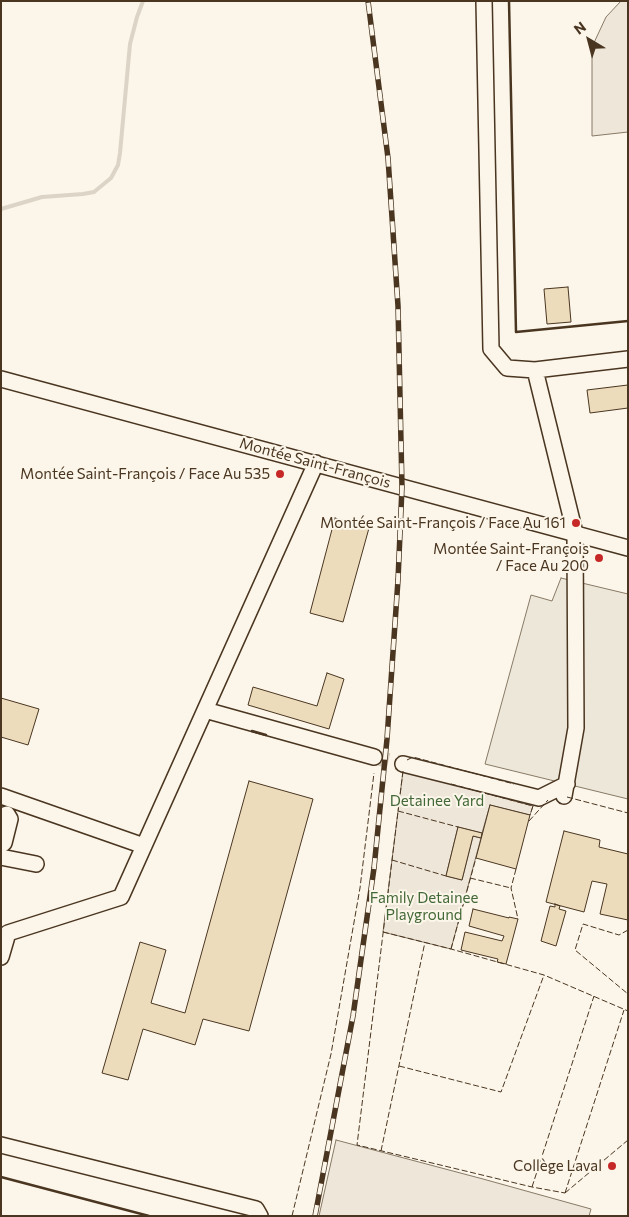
<!DOCTYPE html>
<meta charset="utf-8">
<style>
body{margin:0}
#map{position:relative;width:629px;height:1217px;overflow:hidden;background:#fbf6e9;font-family:Commissioner,sans-serif}
canvas{display:block}
.frame{position:absolute;inset:0;border:2px solid #4a3520;pointer-events:none}
.north{position:absolute;left:564px;top:15px;width:50px;height:50px;-webkit-text-stroke:4px #fbf6e9;paint-order:stroke;rotate:323deg;font-size:14px;font-weight:700;line-height:20px;text-align:center;color:#4a3520}
.north::after{content:'';display:block;margin:auto;width:18px;height:22px;background:#4a3520;clip-path:polygon(50% 0,100% 100%,50% 72%,0 100%)}
</style>
<div id="map">
<canvas width="629" height="1217"></canvas>
<div class="frame"></div>
<div class="north">N</div>
</div>
<script>
const ctx = document.querySelector('canvas').getContext('2d');
ctx.lineJoin = 'round';
function fillPath(path, color) { ctx.fillStyle = color; ctx.fill(path, 'evenodd'); }
const poly = rows => new Path2D(rows.map(r => 'M' + r).join(''));
function stroke(path, color, width, dash) { ctx.strokeStyle = color; ctx.lineWidth = width; ctx.lineCap = dash ? 'butt' : 'round'; ctx.setLineDash(dash || []); ctx.stroke(path); }
function write(font, color, halo, rows, align = 'center') {
  ctx.font = font + ' Commissioner,sans-serif'; ctx.lineWidth = 4; ctx.setLineDash([]); ctx.textBaseline = 'middle'; ctx.strokeStyle = halo; ctx.fillStyle = color; for (const [text, x, y, turn = 0] of rows) {
    ctx.save(); ctx.translate(x, y); ctx.rotate((+turn || 0) * Math.PI / 180); ctx.textAlign = isNaN(turn) ? turn : align; if (halo) ctx.strokeText(text, 0, 0); ctx.fillText(text, 0, 0); ctx.restore();
  }
}
const green = poly([
 [621,1,628,1,628,132,592,136,592,47,606,17,621,1],
 [403,771,533,806,530,815,490,805,482,833,458,827,446,876,462,880,473,836,481,838,451,949,383,932,403,771],
 [336,1140,483,1179,591,1209,589,1216,319,1216,336,1140]
]);
const parking = poly([
 [561,578,628,594,628,799,485,764,531,595,552,601,561,578]
]);
const stream = poly([
 [1,209,42,197,83,194,94,192,111,178,118,165,120,153,130,44,137,17,143,1]
]);
const building = poly([
 [568,287,571,322,547,324,544,289,568,287],
 [628,385,628,408,590,413,587,390,628,385],
 [335,518,369,528,343,622,310,613,335,518],
 [327,673,344,679,329,729,248,705,253,687,317,706,327,673],
 [1,698,39,709,28,745,1,737,1,698],
 [249,781,313,799,249,1031,203,1019,195,1045,143,1029,128,1080,102,1073,140,942,166,950,151,1003,185,1013,249,781],
 [490,805,530,815,516,869,476,858,490,805],
 [458,827,482,833,481,838,473,836,462,880,446,876,458,827],
 [564,831,600,840,599,847,628,854,628,920,600,914,607,884,592,881,584,912,546,902,564,831],
 [555,904,560,906,559,909,566,911,556,946,541,941,550,906,555,907,555,904],
 [473,909,509,918,509,917,518,919,506,964,497,962,498,959,461,950,465,932,502,941,504,936,469,926,473,909]
]);
const minorTunnel = poly([
 [374,757,403,764]
]);
const minor = poly([
 [484,1,491,349,507,368,535,370,628,359],
 [535,370,575,533,576,728,564,796],
 [1,379,628,548],
 [205,710,374,757],
 [403,764,539,798,567,784],
 [1,796,144,846],
 [1,818,2,816,7,814,10,819,4,843,1,845],
 [1,857,36,864],
 [1,957,8,933,121,897,316,463],
 [1,1145,256,1209,260,1216]
]);
const rail = poly([
 [315,1216,353,1016,374,868,387,739,398,580,402,487,398,306,388,158,368,1]
]);
const fence = poly([
 [407,760,413,757,514,784],
 [403,771,357,1145,532,1187,565,1193],
 [451,784,533,806,530,815],
 [567,797,628,813],
 [398,811,458,827],
 [529,821,548,800],
 [392,860,446,876],
 [516,869,511,888,518,919],
 [470,878,511,888],
 [628,930,619,935,583,924,575,950,628,994],
 [383,932,451,949,544,975,628,1011],
 [451,949,476,858],
 [399,1066,501,1092,544,975],
 [381,1151,425,942],
 [532,1187,594,996],
 [565,1193,624,1010],
 [565,1193,628,1140],
 [292,1216,331,1054,360,888,374,773]
]);
const wall = poly([
 [509,1,516,332,628,321],
 [252,731,266,735],
 [1,1177,149,1216]
]);
const markers = [
 [280,474,5,"#c62828"],
 [576,523,5,"#c62828"],
 [599,558,5,"#c62828"],
 [612,1166,5,"#c62828"]
];
const streetNames = [
 ["Montée Saint-François",315,463,15]
];
const poiNames = [
 ["Montée Saint-François / Face Au 535",270,474],
 ["Montée Saint-François / Face Au 161",566,523],
 ["Montée Saint-François",589,549],
 ["/ Face Au 200",589,566],
 ["Collège Laval",602,1166]
];
const parkNames = [
 ["Detainee Yard",437,801],
 ["Family Detainee",424,898],
 ["Playground",424,915]
];
fillPath(green, '#ede6d9');
stroke(green, '#887966', 1);
fillPath(parking, '#ede7d9');
stroke(parking, '#887966', 1);
stroke(stream, '#dcd4c6', 4);
fillPath(building, '#ecdcbc');
stroke(building, '#4a3520', 1);
stroke(minorTunnel, '#d8cfc1', 15, [15, 8]);
stroke(minor, '#4a3520', 18);
stroke(minor, '#fbf6e9', 15);
stroke(rail, '#4a3520', 5.5);
stroke(rail, '#fbf6e9', 4, [11]);
stroke(fence, '#4a3520', 1, [6, 2.5]);
stroke(wall, '#4a3520', 2.5);
for (const [x, y, r, color] of markers) { const dot = new Path2D(); dot.arc(x, y, r, 0, 2 * Math.PI); ctx.fillStyle = color; ctx.fill(dot); stroke(dot, '#fbf6e9', 2); }
write('15px', '#4a3520', '#fbf6e9', streetNames);
write('15px', '#4a3520', '#fbf6e9', poiNames, 'right');
write('15px', '#436837', '#fbf6e9', parkNames);
</script>
